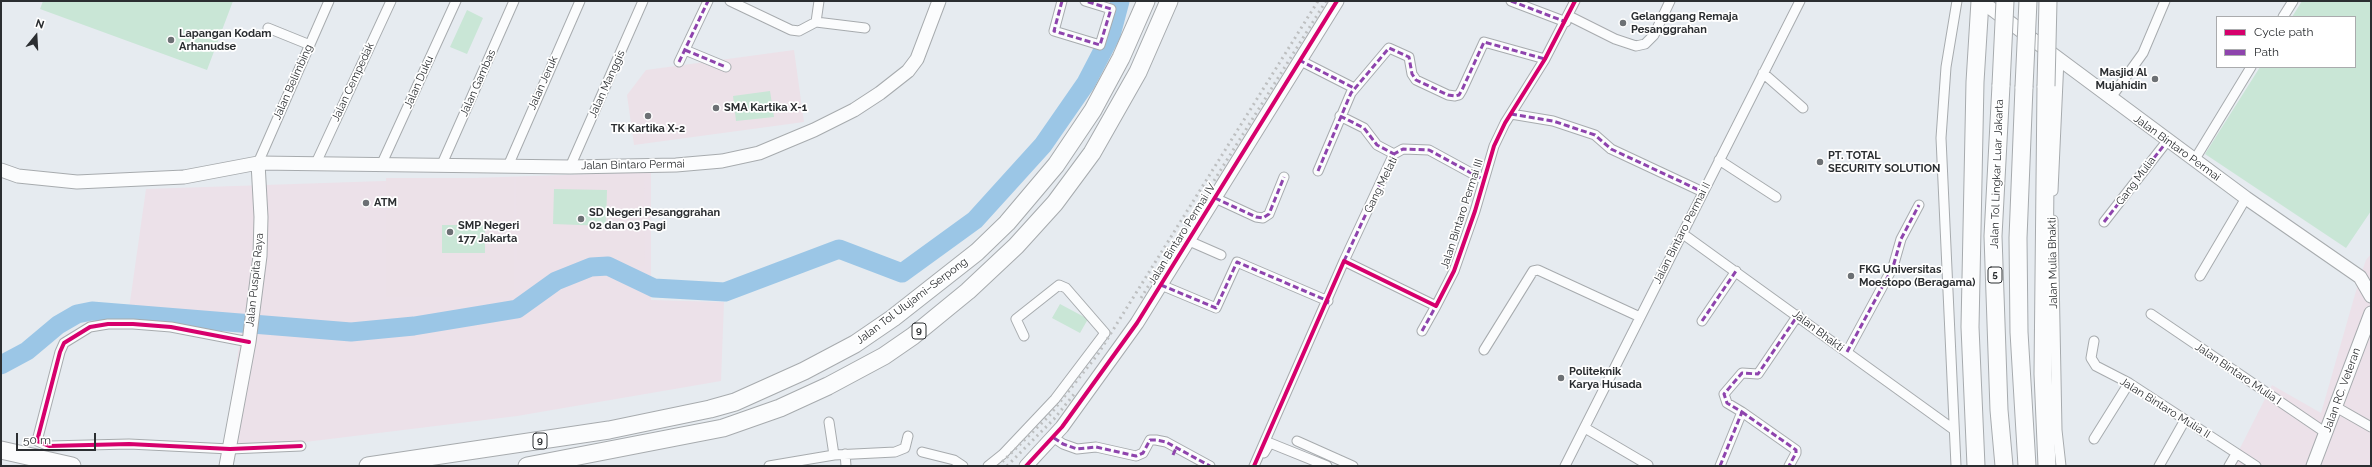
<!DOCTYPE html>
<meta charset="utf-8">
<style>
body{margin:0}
#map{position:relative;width:2372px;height:467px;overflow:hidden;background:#e6ebf0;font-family:Raleway,sans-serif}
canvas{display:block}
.frame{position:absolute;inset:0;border:2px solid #2b2e31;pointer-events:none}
.legend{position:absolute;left:2216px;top:16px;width:140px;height:52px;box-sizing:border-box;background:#fff;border:1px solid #aaabad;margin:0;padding:5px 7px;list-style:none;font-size:12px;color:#2b2e31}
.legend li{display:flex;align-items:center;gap:8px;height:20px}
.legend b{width:20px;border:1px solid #aaabad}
.north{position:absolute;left:16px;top:16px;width:40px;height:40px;-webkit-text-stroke:3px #fff;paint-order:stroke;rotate:18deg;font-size:11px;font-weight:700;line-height:16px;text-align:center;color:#2b2e31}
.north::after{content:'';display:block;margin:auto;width:14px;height:18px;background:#2b2e31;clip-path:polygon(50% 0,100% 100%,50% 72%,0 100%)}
.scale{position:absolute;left:16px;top:433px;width:80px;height:18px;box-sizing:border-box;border:2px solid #2b2e31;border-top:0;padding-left:5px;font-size:12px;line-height:14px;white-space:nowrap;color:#2b2e31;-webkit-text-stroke:3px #fff;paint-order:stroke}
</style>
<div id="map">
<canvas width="2372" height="467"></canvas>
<div class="frame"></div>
<ul class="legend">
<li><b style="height:5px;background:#d6006c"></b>Cycle path</li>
<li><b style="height:5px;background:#8e44ad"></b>Path</li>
</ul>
<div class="north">N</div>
<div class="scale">50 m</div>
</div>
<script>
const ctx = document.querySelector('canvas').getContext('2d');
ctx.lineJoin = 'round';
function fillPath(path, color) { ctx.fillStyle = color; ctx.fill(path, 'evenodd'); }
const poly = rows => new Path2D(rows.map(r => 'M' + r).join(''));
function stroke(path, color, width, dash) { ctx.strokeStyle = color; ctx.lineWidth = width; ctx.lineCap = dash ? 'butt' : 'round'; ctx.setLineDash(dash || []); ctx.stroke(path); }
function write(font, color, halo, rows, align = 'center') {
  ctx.font = font + ' Raleway,sans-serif'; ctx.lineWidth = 3.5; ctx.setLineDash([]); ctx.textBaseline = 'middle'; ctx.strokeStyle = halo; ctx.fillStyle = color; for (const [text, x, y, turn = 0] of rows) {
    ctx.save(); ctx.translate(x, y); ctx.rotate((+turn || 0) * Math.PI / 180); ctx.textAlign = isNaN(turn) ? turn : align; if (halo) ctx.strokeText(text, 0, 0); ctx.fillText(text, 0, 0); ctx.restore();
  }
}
const commercial = poly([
 [651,172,651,300,724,302,721,381,517,416,224,452,241,332,128,316,146,189],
 [2371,254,2371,466,2231,466,2272,385,2321,413,2360,277,2366,260]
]);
const education = poly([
 [794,50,804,122,634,145,627,95,646,70],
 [644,177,645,266,567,266,567,260,517,260,516,178],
 [386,178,514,178,514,297,386,297]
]);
const green = poly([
 [43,1,233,1,207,70,40,9],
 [2302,1,2371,1,2371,211,2346,248,2205,154,2260,67,2355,67,2355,17,2292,17],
 [467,10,483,18,467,54,450,47],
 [770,91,774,117,736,121,733,96],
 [554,189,607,190,606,226,553,224],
 [442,225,485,225,485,253,442,253],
 [1060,304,1088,319,1080,333,1052,318]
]);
const river = poly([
 [1,365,27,351,58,325,77,314,92,311,351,332,414,326,517,309,556,281,591,267,608,266,654,288,725,292,839,249,902,273,975,220,1043,145,1086,83,1111,35,1120,1]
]);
const street = poly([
 [730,1,791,30,799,31,816,22,819,1],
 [1062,1,1054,31,1100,45,1111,9,1085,1],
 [1511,1,1566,22],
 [1569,16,1615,39,1636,46,1645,44,1654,35,1670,1],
 [2283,17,2293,1],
 [816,22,865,28],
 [268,28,310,45],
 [685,50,726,67],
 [1299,60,1354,88],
 [679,62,708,1],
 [1763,73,1803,108],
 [2110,99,2143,53,2165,1],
 [1511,114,1553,121,1595,135,1611,149,1703,192],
 [1340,116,1364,128,1377,145,1394,154],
 [2195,159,2251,67],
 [1719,160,1776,197],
 [258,163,329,1],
 [316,163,391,1],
 [382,163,456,1],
 [442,164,514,1],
 [508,166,580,1],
 [570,167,643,1],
 [1318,171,1351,93,1389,48,1409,57,1412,74,1416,80,1448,95,1455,96,1459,95,1462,90,1484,42,1545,59],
 [2053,191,2059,59],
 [1215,198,1256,217,1263,218,1269,214,1284,177],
 [2053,220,2057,430,2061,466],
 [2104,222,2168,140],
 [1683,234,1953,429],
 [1189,241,1221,255],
 [1344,261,1391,160,1394,154,1403,149,1429,150,1484,180],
 [2200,276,2246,198],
 [1161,285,1216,308,1237,262,1328,301],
 [2151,314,2326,433],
 [1702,321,1736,271],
 [1422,331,1436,306],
 [2094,341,2091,358,2096,366,2129,383,2256,466],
 [249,342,171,327,133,324,108,324,90,327,64,343,60,352,37,441,49,446,129,444,230,449,301,446],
 [1484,350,1533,271,1538,270,1640,317],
 [1847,352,1893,267,1901,239,1919,205],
 [2336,407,2371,427],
 [1742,412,1796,450,1796,453,1789,466],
 [829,422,834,455],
 [1585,428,1648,465],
 [1054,438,1063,444,1077,449,1096,447,1136,456,1143,453,1150,440,1156,440,1166,442,1210,466],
 [2094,439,2129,383],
 [1297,441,1353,466],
 [922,452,954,460,963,466],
 [1264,453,1270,443,1327,466],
 [845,454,846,466],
 [769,466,834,455,895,452,905,448,908,436],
 [988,466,1003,454,1055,399,1105,333,1066,288,1059,285,1016,319,1024,336],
 [1254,466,1344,261,1436,306,1454,271,1475,211,1494,146,1505,123,1545,59,1575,1],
 [1565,466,1800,1],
 [1720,466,1742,412,1727,403,1724,394,1742,373,1758,374,1798,315],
 [1956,466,1941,138,1946,67,1957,1],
 [2159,466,2185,420],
 [2229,466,2236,454]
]);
const secondary = poly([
 [1981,1,2246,198,2360,277,2371,296],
 [1,170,18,176,77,182,184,177,258,163,570,167,676,165,722,161,759,153,814,130,854,110,880,93,908,71,917,59,939,1],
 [226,466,249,342,260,256,261,217,258,163],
 [1026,466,1062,427,1137,323,1337,1],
 [2313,466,2371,313]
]);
const highway = poly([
 [2001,85,1993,236,1999,410,2004,466],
 [2046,86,2043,374,2047,466],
 [2024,87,2018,238,2019,332,2027,466],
 [1,450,72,466],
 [368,466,609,430,710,409,735,402,804,371,855,344,893,318,977,252,1007,223,1056,165,1093,110,1121,58,1146,1],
 [527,466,723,428,780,408,828,386,884,356,913,336,968,291,1016,246,1055,203,1092,153,1138,72,1169,1],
 [1976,466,1970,327,1975,82,1980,1]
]);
const rail = poly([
 [1141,298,1326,1],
 [998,466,1049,416,1098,354,1318,1],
 [1007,466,1054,419,1075,393]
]);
const highwayBridge = poly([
 [2001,85,2005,1],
 [2046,86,2048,1],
 [2024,87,2028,1]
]);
const quiet = poly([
 [1062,1,1054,31,1100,45,1111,9,1085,1],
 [1511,1,1566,22],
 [685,50,726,67],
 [1299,60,1354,88],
 [679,62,708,1],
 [1511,114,1553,121,1595,135,1611,149,1703,192],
 [1340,116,1364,128,1377,145,1394,154],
 [1318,171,1351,93,1389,48,1409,57,1412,74,1416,80,1448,95,1455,96,1459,95,1462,90,1484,42,1545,59],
 [1215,198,1256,217,1263,218,1269,214,1284,177],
 [2104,222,2168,140],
 [1344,261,1391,160,1394,154,1403,149,1429,150,1484,180],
 [1161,285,1216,308,1237,262,1328,301,1327,304],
 [1702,321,1736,271],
 [1422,331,1436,306],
 [1847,352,1893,267,1901,239,1919,205],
 [1742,412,1796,450,1796,453,1789,466],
 [1054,438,1063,444,1077,449,1096,447,1136,456,1143,453,1150,440,1156,440,1166,442,1210,466],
 [1173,455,1176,448],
 [1720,466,1742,412,1727,403,1724,394,1742,373,1758,374,1798,315]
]);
const cycleway = poly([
 [249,342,171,327,133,324,108,324,90,327,64,343,60,352,37,441,49,446,129,444,230,449,301,446],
 [1026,466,1062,427,1137,323,1337,1],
 [1254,466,1344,261,1436,306,1454,271,1475,211,1494,146,1505,123,1545,59,1575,1]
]);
const markers = [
 [1623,23,4,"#6c7074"],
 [171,40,4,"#6c7074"],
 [2155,79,4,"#6c7074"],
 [716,108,4,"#6c7074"],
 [648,116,4,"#6c7074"],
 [1820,162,4,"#6c7074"],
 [366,203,4,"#6c7074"],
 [581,219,4,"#6c7074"],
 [450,232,4,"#6c7074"],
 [1851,276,4,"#6c7074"],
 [1561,378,4,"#6c7074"]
];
const shields = [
 [1995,275,14],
 [919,331,14],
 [540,441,14]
];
const shieldNames = [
 ["5",1995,275],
 ["9",919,331],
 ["9",540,441]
];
const poiNames = [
 ["Gelanggang Remaja",1631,17],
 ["Pesanggrahan",1631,30],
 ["Lapangan Kodam",179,34],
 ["Arhanudse",179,47],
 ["Masjid Al",2147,73,"right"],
 ["Mujahidin",2147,86,"right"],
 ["SMA Kartika X-1",724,108],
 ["TK Kartika X-2",648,129,"center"],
 ["PT. TOTAL",1828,156],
 ["SECURITY SOLUTION",1828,169],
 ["ATM",374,203],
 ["SD Negeri Pesanggrahan",589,213],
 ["02 dan 03 Pagi",589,226],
 ["SMP Negeri",458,226],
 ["177 Jakarta",458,239],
 ["FKG Universitas",1859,270],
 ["Moestopo (Beragama)",1859,283],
 ["Politeknik",1569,372],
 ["Karya Husada",1569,385]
];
const streetNames = [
 ["Jalan Belimbing",293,82,-66],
 ["Jalan Cempedak",353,82,-65],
 ["Jalan Duku",419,82,-66],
 ["Jalan Gambas",478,83,-66],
 ["Jalan Jeruk",543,83,-66],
 ["Jalan Manggis",607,84,-66],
 ["Jalan Bintaro Permai",2177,148,36],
 ["Jalan Bintaro Permai",633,165,-1],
 ["Jalan Tol Lingkar Luar Jakarta",1997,174,-88],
 ["Gang Mulia",2136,181,-53],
 ["Gang Melati",1381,185,-64],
 ["Jalan Bintaro Permai III",1462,214,-72],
 ["Jalan Bintaro Permai II",1682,233,-63],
 ["Jalan Bintaro Permai IV",1182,234,-58],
 ["Jalan Mulia Bhakti",2053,263,-91],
 ["Jalan Puspita Raya",255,280,-84],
 ["Jalan Tol Ulujami–Serpong",912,301,-37],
 ["Jalan Bhakti",1818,331,37],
 ["Jalan Bintaro Mulia I",2238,374,34],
 ["Jalan RC. Veteran",2342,390,-70],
 ["Jalan Bintaro Mulia II",2165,408,32]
];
fillPath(commercial, '#ece1e9');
fillPath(education, '#ece1e8');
fillPath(green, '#c9e6d6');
stroke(river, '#9bc6e6', 19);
stroke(street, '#a7abae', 11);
stroke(secondary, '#a7abae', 15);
stroke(highway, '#a7abae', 19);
stroke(street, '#fbfcfd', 9);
stroke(secondary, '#fbfcfd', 13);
stroke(highway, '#fbfcfd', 17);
stroke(rail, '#bdbfc0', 3, [2, 4]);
stroke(highwayBridge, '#a7abae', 19, []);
stroke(highwayBridge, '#fbfcfd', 17);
stroke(quiet, '#8e44ad', 3, [6, 3]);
stroke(cycleway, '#d6006c', 4);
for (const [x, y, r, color] of markers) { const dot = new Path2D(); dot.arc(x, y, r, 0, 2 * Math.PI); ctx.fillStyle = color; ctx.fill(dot); stroke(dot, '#fff', 1.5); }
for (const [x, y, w] of shields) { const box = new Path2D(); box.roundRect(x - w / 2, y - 8, w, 16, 3); ctx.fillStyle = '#fff'; ctx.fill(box); stroke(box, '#2b2e31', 1); }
write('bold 10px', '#2b2e31', null, shieldNames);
write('bold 11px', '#2b2e31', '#fff', poiNames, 'left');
write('11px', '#2b2e31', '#fff', streetNames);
</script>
